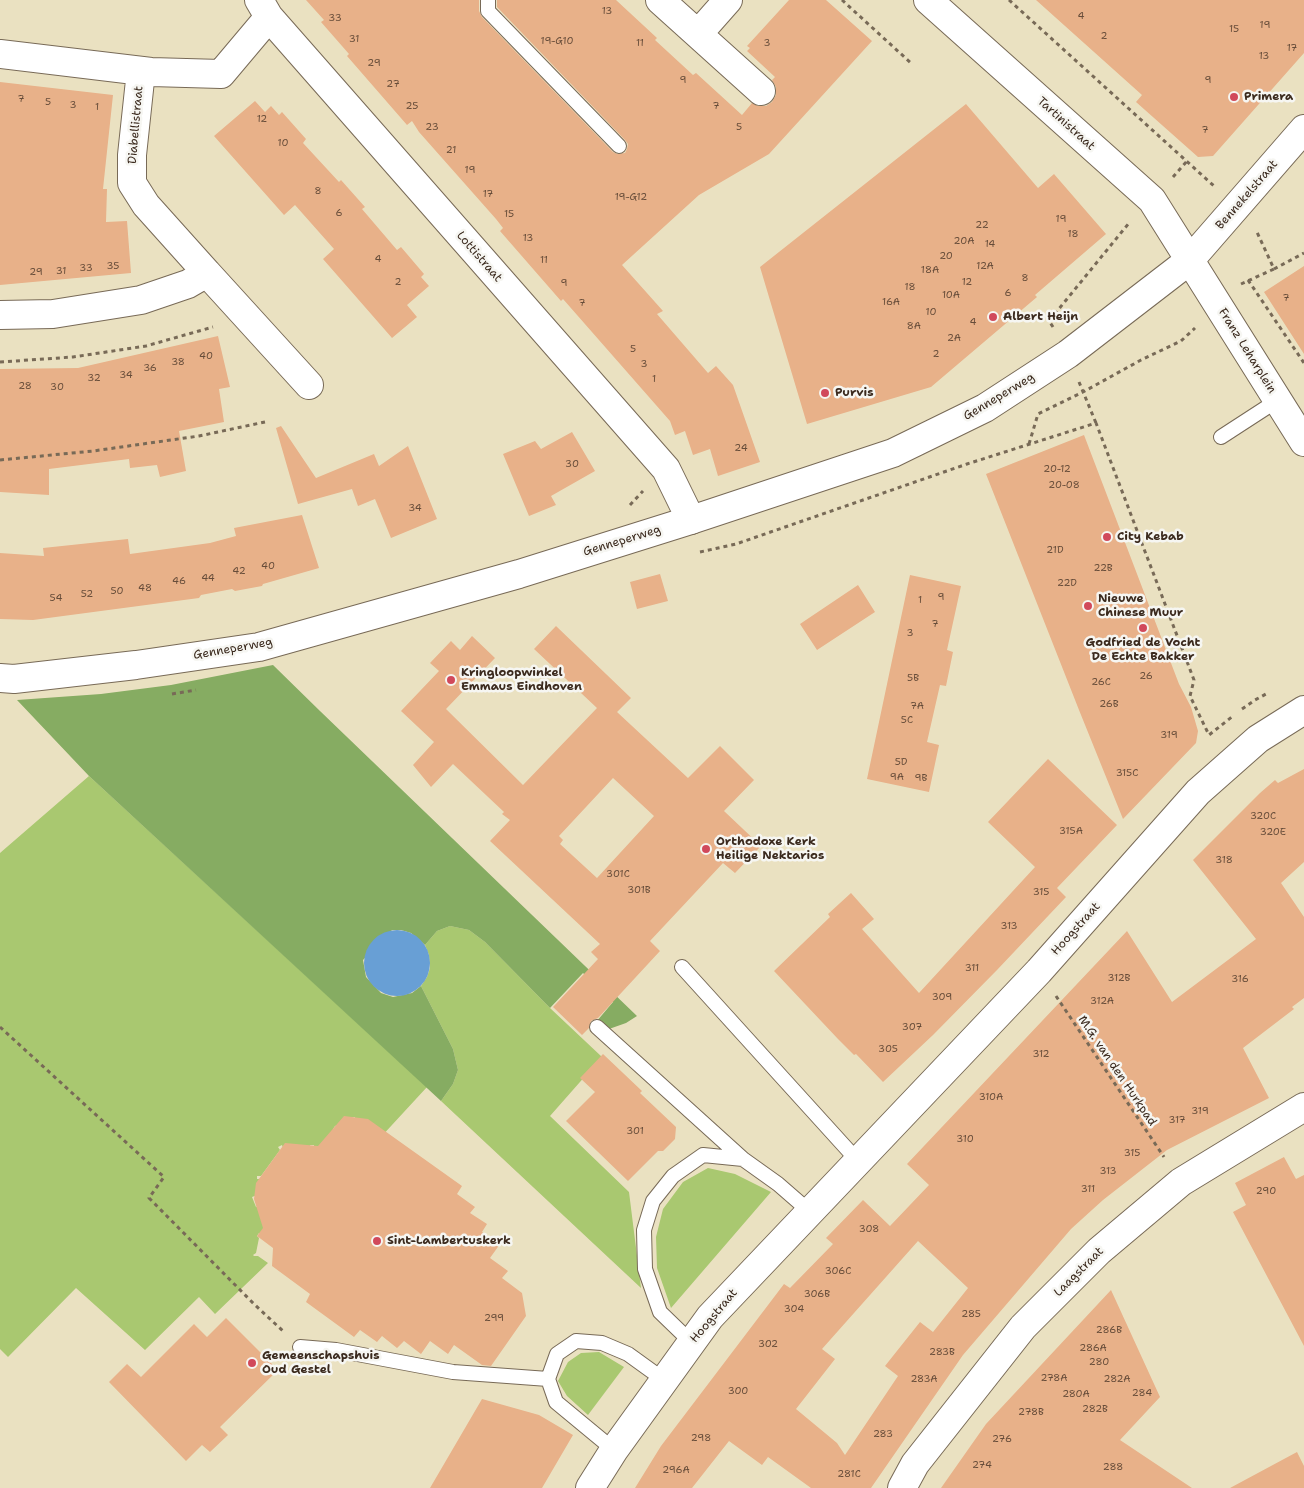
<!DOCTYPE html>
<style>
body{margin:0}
canvas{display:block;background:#eae1c1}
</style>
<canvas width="1304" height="1488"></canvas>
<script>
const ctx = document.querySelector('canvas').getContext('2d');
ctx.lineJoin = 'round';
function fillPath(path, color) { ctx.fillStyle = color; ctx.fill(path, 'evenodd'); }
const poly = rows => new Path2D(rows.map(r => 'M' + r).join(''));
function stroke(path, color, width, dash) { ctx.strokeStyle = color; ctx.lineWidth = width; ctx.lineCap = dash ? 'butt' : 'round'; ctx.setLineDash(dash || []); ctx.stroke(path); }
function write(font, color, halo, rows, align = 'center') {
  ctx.font = font + ' "Shantell Sans",sans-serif'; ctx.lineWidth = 5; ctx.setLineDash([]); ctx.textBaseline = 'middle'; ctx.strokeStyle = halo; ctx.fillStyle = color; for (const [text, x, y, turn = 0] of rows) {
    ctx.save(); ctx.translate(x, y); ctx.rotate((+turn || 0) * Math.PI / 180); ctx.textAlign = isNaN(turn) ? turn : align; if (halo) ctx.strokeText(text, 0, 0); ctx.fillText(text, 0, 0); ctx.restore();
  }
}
const green = poly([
 [89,776,427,1087,380,1138,355,1121,355,1117,352,1117,351,1120,335,1126,333,1129,333,1147,314,1149,314,1145,310,1145,309,1148,283,1148,282,1145,278,1147,280,1150,261,1176,257,1176,257,1179,261,1179,265,1192,252,1197,256,1207,269,1202,262,1235,259,1233,257,1236,259,1238,256,1253,253,1255,254,1256,258,1256,268,1263,215,1314,199,1297,145,1350,76,1288,8,1357,0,1349,0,853],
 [450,926,469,930,485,942,550,1008,602,1057,550,1116,629,1192,641,1288,441,1101,453,1084,458,1070,453,1049,421,986,427,977,430,968,429,955,425,945,437,931],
 [708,1168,735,1174,771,1192,671,1308,657,1268,656,1237,663,1209,683,1182],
 [599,1352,624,1367,588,1415,567,1396,558,1381,568,1362,581,1353]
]);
const forest = poly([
 [273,665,320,711,637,1016,626,1023,609,1029,591,1028,613,1002,583,973,550,1008,485,942,469,930,450,926,437,931,425,945,411,933,401,930,392,930,363,960,366,977,381,993,393,997,412,993,421,986,453,1049,458,1070,453,1084,441,1101,89,776,17,700,101,694,171,685]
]);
const water = poly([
 '364 963a33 33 0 1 1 66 0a33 33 0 1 1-66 0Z'
]);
const building = poly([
 [306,0,479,0,479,11,482,17,613,152,617,154,625,153,627,149,628,144,625,140,497,7,497,0,616,0,657,38,655,40,693,75,696,73,742,115,752,103,758,106,766,106,772,102,776,95,776,87,772,80,775,77,747,51,750,48,747,46,789,0,826,0,872,41,769,154,699,195,622,265,663,311,657,314,708,373,716,366,733,385,760,462,718,476,710,449,693,455,685,431,675,435,670,421,563,299,561,301,500,231,503,228,496,219,419,132,412,121,407,125,347,56,349,54,321,22,324,20],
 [1036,0,1304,0,1304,53,1213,156,1198,157,1136,102,1142,95],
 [0,82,113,95,103,189,107,189,106,222,127,221,131,273,0,285],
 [255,101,265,112,271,106,279,115,282,112,306,139,303,143,339,182,341,180,365,207,362,209,397,250,401,247,424,274,421,277,429,286,407,305,417,317,392,338,323,259,334,249,295,205,284,215,214,136],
 [966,104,1038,188,1054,174,1106,234,1035,295,1037,297,931,387,807,424,760,267],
 [1304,266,1304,354,1264,292],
 [218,336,230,387,219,389,224,422,179,431,186,471,160,477,157,465,130,468,129,459,49,469,49,495,0,492,0,369,78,368],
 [281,426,316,478,374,454,379,466,408,446,437,519,391,538,375,499,358,506,352,489,298,504,276,428],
 [572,432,595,471,551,496,556,505,529,516,503,454,535,441,541,449],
 [1084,435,1179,684,1191,707,1198,731,1196,743,1123,819,1079,710,986,474],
 [302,515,319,568,263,584,262,586,235,591,232,589,201,595,199,598,33,620,0,619,0,553,44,556,43,548,128,539,130,554,210,543,236,536,234,528],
 [660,574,668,601,637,609,630,582],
 [910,575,961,586,947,650,953,652,946,686,940,685,927,742,939,745,929,792,867,779],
 [858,585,875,612,817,650,800,624],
 [556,626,631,698,617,712,688,778,720,746,754,780,724,811,761,846,735,873,723,863,650,941,660,951,598,1018,591,1021,589,1028,582,1035,553,1007,598,959,591,952,600,944,490,841,510,820,502,814,504,812,453,764,431,787,413,765,434,742,401,711,439,671,430,663,451,641,460,650,472,636,495,658,446,709,523,785,597,708,534,649],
 [613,778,654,816,597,878,560,844,563,840,559,836],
 [1048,759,1117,825,1057,888,1066,897,997,970,933,1035,883,1082,856,1054,854,1055,838,1039,774,971,830,917,828,914,851,893,874,919,862,929,919,993,1035,867,988,822],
 [1304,769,1304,862,1281,883,1304,917,1304,998,1292,1007,1294,1009,1243,1048,1269,1098,1167,1150,1103,1200,1071,1229,963,1355,871,1488,811,1488,768,1457,762,1465,729,1441,692,1488,635,1488,661,1446,784,1284,790,1288,833,1244,826,1238,863,1200,890,1226,929,1185,907,1164,1127,931,1172,1002,1256,939,1193,860,1260,793,1275,780,1278,783],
 [918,1241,968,1288,933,1332,920,1322,885,1366,898,1376,845,1455,837,1443,796,1409,835,1359,822,1349],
 [603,1054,642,1091,640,1093,676,1127,675,1139,663,1151,658,1151,628,1181,566,1121,595,1092,580,1078],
 [344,1116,368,1119,462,1186,457,1194,475,1207,470,1213,487,1224,482,1232,500,1244,490,1258,508,1271,502,1278,522,1293,526,1316,491,1366,482,1365,454,1345,448,1354,430,1341,421,1354,404,1341,397,1348,382,1336,377,1342,360,1330,354,1337,306,1302,310,1294,272,1266,273,1248,257,1236,263,1228,254,1199,256,1183,285,1143,318,1146],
 [1284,1157,1296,1179,1304,1175,1304,1346,1233,1212,1246,1205,1235,1183],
 [1111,1290,1160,1397,1120,1440,1192,1488,941,1488,986,1424],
 [226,1318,278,1370,220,1427,228,1435,210,1452,202,1445,186,1461,109,1382,127,1364,141,1377,194,1324,207,1337],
 [482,1399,539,1415,573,1435,542,1488,430,1488],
 [1297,1452,1304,1466,1304,1488,1230,1488]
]);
const path = poly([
 [842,0,912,64],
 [1009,0,1214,186],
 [1173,177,1187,161],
 [1274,269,1304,253],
 [1248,280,1304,363],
 [1241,284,1274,269,1256,230],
 [1053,327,1049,321,1129,223],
 [0,362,73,357,146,346,213,327],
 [1079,382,1096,423],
 [1029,444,1038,414,1083,392,1141,360,1181,341,1195,328],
 [0,460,93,451,199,436,265,422],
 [630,505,643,491],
 [700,552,736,544,967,464,1096,423,1194,680,1190,696,1209,735,1233,716],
 [172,694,196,690],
 [1242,709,1255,700,1266,694],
 [1056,996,1164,1157],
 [0,1027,164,1177,149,1198,254,1304,284,1332]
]);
const service = poly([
 [488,0,488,11,619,146],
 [1221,437,1278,400],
 [682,967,857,1160],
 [597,1027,743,1159],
 [691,1342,660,1312,645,1269,644,1230,653,1201,673,1176,703,1155,743,1159,778,1184,809,1211],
 [300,1347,336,1350,453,1372,548,1379],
 [614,1450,556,1402,548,1379,557,1354,576,1341,602,1343,628,1354,664,1380]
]);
const minor = poly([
 [259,0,269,17,666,469,691,520],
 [660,0,761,91],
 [698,34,728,0],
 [0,54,151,72,221,74,269,17],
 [207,273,309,385],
 [0,315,53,314,141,300,188,284,207,273,146,205,132,183,132,155,141,71],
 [902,1488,915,1464,1023,1327,1099,1251,1181,1182,1304,1107]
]);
const tertiary = poly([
 [928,0,1152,200,1304,442],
 [0,678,14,679,136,665,259,647,519,574,691,520,893,453,985,408,1068,354,1190,260,1304,129],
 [590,1488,614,1450,710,1317,1039,971,1198,792,1258,739,1304,710]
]);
const markers = [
 [1234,97,5,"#d1495b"],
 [993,317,5,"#d1495b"],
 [825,393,5,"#d1495b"],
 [1107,537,5,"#d1495b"],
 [1088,606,5,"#d1495b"],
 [1143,628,5,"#d1495b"],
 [451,680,5,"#d1495b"],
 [706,849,5,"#d1495b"],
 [377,1241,5,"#d1495b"],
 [252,1363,5,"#d1495b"]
];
const numberNames = [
 ["13",607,11],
 ["4",1081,16],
 ["33",335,18],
 ["19",1265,25],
 ["15",1234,29],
 ["2",1104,36],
 ["31",354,39],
 ["19-G10",557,41],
 ["11",640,43],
 ["3",767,43],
 ["17",1292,48],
 ["13",1264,56],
 ["29",374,63],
 ["9",683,80],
 ["9",1208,80],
 ["27",393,84],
 ["7",21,99],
 ["5",48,102],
 ["3",73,105],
 ["25",412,106],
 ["7",716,106],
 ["1",97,107],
 ["12",262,119],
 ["23",432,127],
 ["5",739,127],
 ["7",1205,130],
 ["10",283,143],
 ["21",451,150],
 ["19",470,170],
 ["8",318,191],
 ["17",488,194],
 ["19-G12",631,197],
 ["6",339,213],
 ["15",509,214],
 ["19",1061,219],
 ["22",982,225],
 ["18",1073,234],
 ["13",528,238],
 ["20A",964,241],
 ["14",990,244],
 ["20",946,256],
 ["4",378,259],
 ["11",544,260],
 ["35",113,266],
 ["12A",985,266],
 ["33",86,268],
 ["18A",930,270],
 ["31",61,271],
 ["29",36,272],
 ["8",1025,278],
 ["2",398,282],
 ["12",967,282],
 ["9",564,283],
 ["18",910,287],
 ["6",1008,293],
 ["10A",951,295],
 ["7",1286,298],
 ["16A",891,302],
 ["7",582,303],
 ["10",931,312],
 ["4",973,322],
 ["8A",914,326],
 ["2A",954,338],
 ["5",633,349],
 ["2",936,354],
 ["40",206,356],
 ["38",178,362],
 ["3",644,364],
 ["36",150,368],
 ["34",126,375],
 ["32",94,378],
 ["1",654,379],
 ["28",25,386],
 ["30",57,387],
 ["24",741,448],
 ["30",572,464],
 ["20-12",1057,469],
 ["20-08",1064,485],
 ["34",415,508],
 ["21D",1055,550],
 ["40",268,566],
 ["22B",1103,568],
 ["42",239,571],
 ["44",208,578],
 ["46",179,581],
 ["22D",1067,583],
 ["48",145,588],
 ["50",117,591],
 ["52",87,594],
 ["9",941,597],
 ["54",56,598],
 ["1",920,600],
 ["7",935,624],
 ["3",910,633],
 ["26",1146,676],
 ["5B",913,678],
 ["26C",1101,682],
 ["26B",1109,704],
 ["7A",917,706],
 ["5C",907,720],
 ["319",1169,735],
 ["5D",901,762],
 ["315C",1127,773],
 ["9A",897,777],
 ["9B",921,778],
 ["320C",1263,816],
 ["315A",1071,831],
 ["320E",1273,832],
 ["318",1224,860],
 ["301C",618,874],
 ["301B",639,890],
 ["315",1041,892],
 ["313",1009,926],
 ["311",972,968],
 ["312B",1119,978],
 ["316",1240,979],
 ["309",942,997],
 ["312A",1102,1001],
 ["307",912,1027],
 ["305",888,1049],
 ["312",1041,1054],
 ["310A",991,1097],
 ["319",1200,1111],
 ["317",1177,1120],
 ["301",635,1131],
 ["310",965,1139],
 ["315",1132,1153],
 ["313",1108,1171],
 ["311",1088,1189],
 ["290",1266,1191],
 ["308",869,1229],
 ["306C",838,1271],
 ["306B",817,1294],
 ["304",794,1309],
 ["285",971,1314],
 ["299",494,1318],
 ["286B",1109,1330],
 ["302",768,1344],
 ["286A",1093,1348],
 ["283B",942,1352],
 ["280",1099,1362],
 ["278A",1054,1378],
 ["283A",924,1379],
 ["282A",1117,1379],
 ["300",738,1391],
 ["284",1142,1393],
 ["280A",1076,1394],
 ["282B",1095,1409],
 ["278B",1031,1412],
 ["283",883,1434],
 ["298",701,1438],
 ["276",1002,1439],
 ["274",982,1465],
 ["288",1113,1467],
 ["296A",676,1470],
 ["281C",849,1474]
];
const poiNames = [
 ["Primera",1244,97],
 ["Albert Heijn",1003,317],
 ["Purvis",835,393],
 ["City Kebab",1117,537],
 ["Nieuwe",1098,599],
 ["Chinese Muur",1098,613],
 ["Godfried de Vocht",1143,643,"center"],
 ["De Echte Bakker",1143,657,"center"],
 ["Kringloopwinkel",461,673],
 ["Emmaus Eindhoven",461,687],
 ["Orthodoxe Kerk",716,842],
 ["Heilige Nektarios",716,856],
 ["Sint-Lambertuskerk",387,1241],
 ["Gemeenschapshuis",262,1356],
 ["Oud Gestel",262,1370]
];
const streetNames = [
 ["Tartinistraat",1066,124,42],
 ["Diabellistraat",136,125,-85],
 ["Bennekelstraat",1247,195,-49],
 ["Lottistraat",479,257,49],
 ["Franz Leharplein",1247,351,58],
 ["Genneperweg",999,397,-31],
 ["Genneperweg",622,541,-17],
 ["Genneperweg",233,649,-10],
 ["Hoogstraat",1076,929,-48],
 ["M.G. van den Hurkpad",1117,1071,56],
 ["Laagstraat",1079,1272,-45],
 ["Hoogstraat",714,1316,-50]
];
fillPath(green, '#a9c870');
fillPath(forest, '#86ac62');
fillPath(water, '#689fd5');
fillPath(building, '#e8b189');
stroke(service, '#786a57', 16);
stroke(minor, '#786a57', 30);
stroke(tertiary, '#786a57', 30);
stroke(path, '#786a57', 3, [4, 4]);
stroke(service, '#fff', 14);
stroke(minor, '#fff', 28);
stroke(tertiary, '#fff', 28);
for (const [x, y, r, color] of markers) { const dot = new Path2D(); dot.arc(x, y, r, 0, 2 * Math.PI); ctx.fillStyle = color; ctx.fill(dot); stroke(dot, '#f6f6f2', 2); }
write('10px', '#664c39', null, numberNames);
write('bold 12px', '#3b2a1e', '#f6f6f2', poiNames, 'left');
write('12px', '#3b2a1e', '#f6f6f2', streetNames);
</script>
